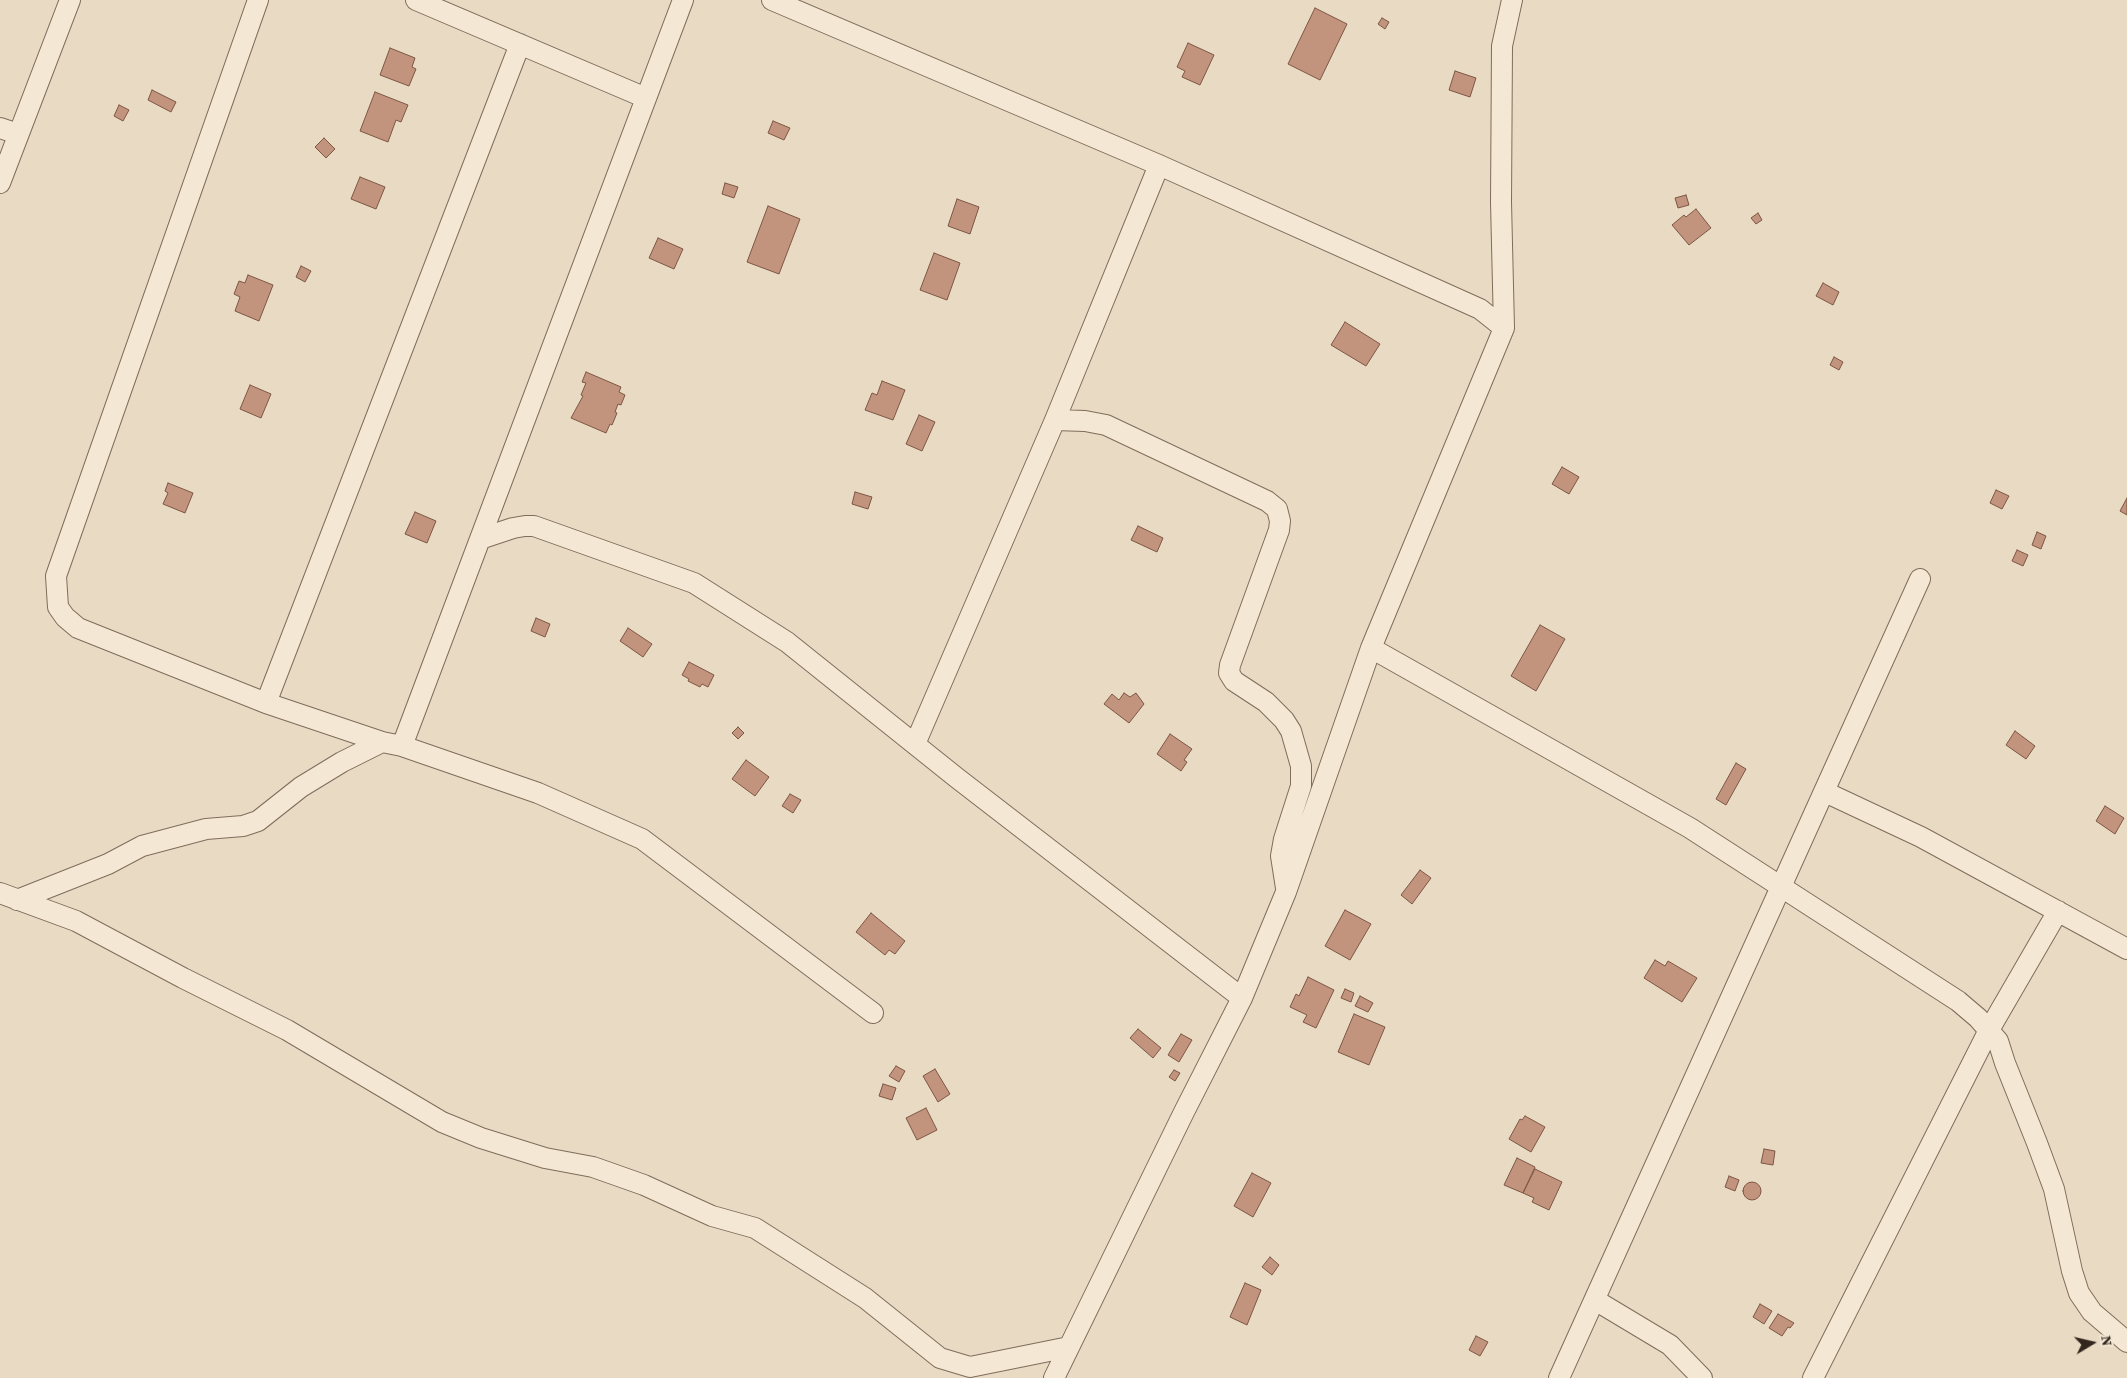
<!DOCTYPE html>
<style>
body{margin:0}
#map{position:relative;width:2127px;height:1378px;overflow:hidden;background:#e8dac3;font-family:"Source Serif 4",serif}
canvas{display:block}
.north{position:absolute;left:2067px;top:1318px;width:50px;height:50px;-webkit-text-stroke:4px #f1e5d1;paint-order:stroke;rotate:81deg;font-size:14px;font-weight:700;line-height:20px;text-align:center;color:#32261e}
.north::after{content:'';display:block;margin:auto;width:18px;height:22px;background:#32261e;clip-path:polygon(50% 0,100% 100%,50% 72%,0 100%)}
</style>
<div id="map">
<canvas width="2127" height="1378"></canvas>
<div class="north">N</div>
</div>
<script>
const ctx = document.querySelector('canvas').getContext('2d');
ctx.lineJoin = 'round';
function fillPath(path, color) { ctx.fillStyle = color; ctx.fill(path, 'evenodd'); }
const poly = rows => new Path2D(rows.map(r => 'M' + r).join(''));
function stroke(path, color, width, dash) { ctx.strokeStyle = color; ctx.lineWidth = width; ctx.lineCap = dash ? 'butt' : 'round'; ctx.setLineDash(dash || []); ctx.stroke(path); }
const building = poly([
 [1315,8,1347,24,1320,80,1288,64,1315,8],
 [1382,18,1389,22,1385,29,1378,24,1382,18],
 [1188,43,1214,55,1200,85,1182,77,1185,71,1177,67,1188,43],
 [390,48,415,58,412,67,416,69,409,86,380,75,390,48],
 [1455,71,1476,78,1470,97,1449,90,1455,71],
 [152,90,176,102,171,112,148,100,152,90],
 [375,92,408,105,401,122,396,120,388,142,360,131,375,92],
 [119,105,129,110,123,121,114,116,119,105],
 [773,121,790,128,784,140,768,133,773,121],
 [324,138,335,149,326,158,315,147,324,138],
 [360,177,385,187,376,209,351,199,360,177],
 [725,183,738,187,734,198,722,194,725,183],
 [1686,195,1689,205,1678,208,1675,198,1686,195],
 [957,199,979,207,970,234,948,226,957,199],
 [768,206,800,219,779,274,747,262,768,206],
 [1696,209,1711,228,1689,245,1672,225,1684,215,1686,217,1696,209],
 [1758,213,1762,220,1756,224,1751,218,1758,213],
 [658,238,683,249,674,269,649,258,658,238],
 [934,253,960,263,947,300,920,290,934,253],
 [301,266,311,271,305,282,296,277,301,266],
 [248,275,273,285,259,321,235,311,240,297,234,294,239,281,245,283,248,275],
 [1823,283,1839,292,1833,305,1816,296,1823,283],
 [1345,322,1380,344,1366,366,1331,345,1345,322],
 [1834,357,1843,362,1839,370,1830,365,1834,357],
 [586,372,621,387,619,392,625,395,621,405,618,404,615,412,617,413,612,425,610,424,606,433,571,418,583,396,581,395,586,383,582,382,586,372],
 [882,381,905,390,893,420,865,410,872,393,877,395,882,381],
 [250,385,271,394,261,418,240,409,250,385],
 [919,415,935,422,922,451,906,444,919,415],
 [1562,467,1579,477,1569,494,1552,484,1562,467],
 [168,483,193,493,185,513,163,504,168,493,165,491,168,483],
 [1996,490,2009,496,2002,509,1990,503,1996,490],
 [855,492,872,497,868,509,852,504,855,492],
 [2127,498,2127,515,2120,511,2127,498],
 [415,512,436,521,427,543,405,534,415,512],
 [1138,526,1163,538,1157,552,1131,540,1138,526],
 [2037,532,2046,536,2041,549,2032,545,2037,532],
 [2017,550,2028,555,2023,566,2012,561,2017,550],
 [536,618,550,624,545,637,531,631,536,618],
 [1540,625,1565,639,1536,691,1511,676,1540,625],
 [628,628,652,644,643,657,620,641,628,628],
 [689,662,714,675,708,687,702,684,700,687,688,681,689,679,682,675,689,662],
 [1124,693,1130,697,1136,693,1144,704,1129,723,1104,704,1112,694,1119,700,1124,693],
 [738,727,744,733,738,739,732,733,738,727],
 [2015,731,2035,746,2026,759,2006,745,2015,731],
 [1170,734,1192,749,1184,760,1187,762,1181,771,1157,754,1170,734],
 [746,760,769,777,755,796,732,779,746,760],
 [1736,763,1746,769,1726,805,1716,799,1736,763],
 [790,794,801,800,793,813,782,806,790,794],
 [2105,806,2124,818,2115,834,2096,821,2105,806],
 [1420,870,1431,878,1412,904,1401,895,1420,870],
 [1345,910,1371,924,1350,960,1325,946,1345,910],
 [871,913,905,941,895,954,889,950,885,955,856,932,871,913],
 [1655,960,1665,966,1668,961,1697,978,1682,1002,1644,978,1655,960],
 [1308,977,1334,990,1316,1028,1303,1022,1307,1015,1290,1007,1296,994,1299,996,1308,977],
 [1345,989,1354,993,1351,1002,1341,998,1345,989],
 [1360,996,1373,1003,1368,1012,1355,1006,1360,996],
 [1354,1014,1385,1027,1369,1065,1338,1052,1354,1014],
 [1138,1029,1161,1048,1153,1058,1130,1038,1138,1029],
 [1181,1034,1192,1040,1179,1062,1168,1055,1181,1034],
 [896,1066,905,1071,899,1082,889,1076,896,1066],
 [935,1069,950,1094,938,1102,923,1076,935,1069],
 [1174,1070,1180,1073,1175,1081,1169,1077,1174,1070],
 [883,1084,896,1088,892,1100,879,1096,883,1084],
 [926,1108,937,1130,917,1140,906,1118,926,1108],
 [1525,1116,1545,1127,1531,1152,1509,1139,1520,1119,1522,1120,1525,1116],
 [1764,1149,1775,1151,1773,1165,1761,1163,1764,1149],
 [1517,1158,1535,1167,1523,1193,1504,1185,1517,1158],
 [1535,1169,1562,1182,1549,1210,1532,1202,1534,1198,1523,1193,1535,1169],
 [1252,1173,1271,1183,1253,1217,1234,1206,1252,1173],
 [1729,1176,1739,1180,1735,1191,1725,1187,1729,1176],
 '1743 1191a9 9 0 1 1 18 0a9 9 0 1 1-18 0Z',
 [1270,1257,1279,1265,1272,1275,1262,1267,1270,1257],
 [1245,1283,1261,1290,1247,1325,1230,1317,1245,1283],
 [1760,1304,1772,1311,1764,1324,1753,1317,1760,1304],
 [1778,1314,1794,1323,1790,1328,1788,1327,1782,1336,1769,1328,1778,1314],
 [1476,1336,1488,1342,1480,1356,1469,1350,1476,1336]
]);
const minor = poly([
 [258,0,56,576,58,607,65,617,78,628,266,703,382,742,402,746,538,793,642,839,873,1013],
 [416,0,646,98],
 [772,0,1159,165,1480,309,1504,328],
 [0,128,18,134],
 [0,183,70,0],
 [1055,420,1085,421,1106,425,1267,501,1277,509,1280,521,1279,530,1230,665,1229,673,1234,681,1266,702,1284,720,1291,731,1301,766,1301,786,1284,839,1281,856,1286,888],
 [480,539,513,528,525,526,534,526,694,583,787,642,957,778,1242,998],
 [1371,648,1690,828,1958,1001,1978,1018,1998,1041,2005,1063,2037,1143,2054,1189,2072,1271,2079,1293,2092,1312,2127,1342],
 [266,703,520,44],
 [915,744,1055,420,1159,165],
 [402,746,683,0],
 [1825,792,1921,837,2127,949],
 [0,893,76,921,183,978,287,1030,442,1122,481,1138,545,1158,593,1167,644,1185,712,1216,755,1228,865,1298,940,1358,970,1367,1069,1347],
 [17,900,108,864,142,846,206,829,243,826,258,821,301,787,342,762,382,742],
 [1595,1300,1670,1345,1702,1378],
 [1054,1378,1184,1112,1242,998,1286,892,1371,648,1504,328,1501,202,1502,46,1512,0],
 [1559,1378,1920,579],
 [1813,1378,1989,1030,2058,911]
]);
fillPath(building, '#c2947d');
stroke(building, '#7d5644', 1);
stroke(minor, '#806c5c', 22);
stroke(minor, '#f4e8d5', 20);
</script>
